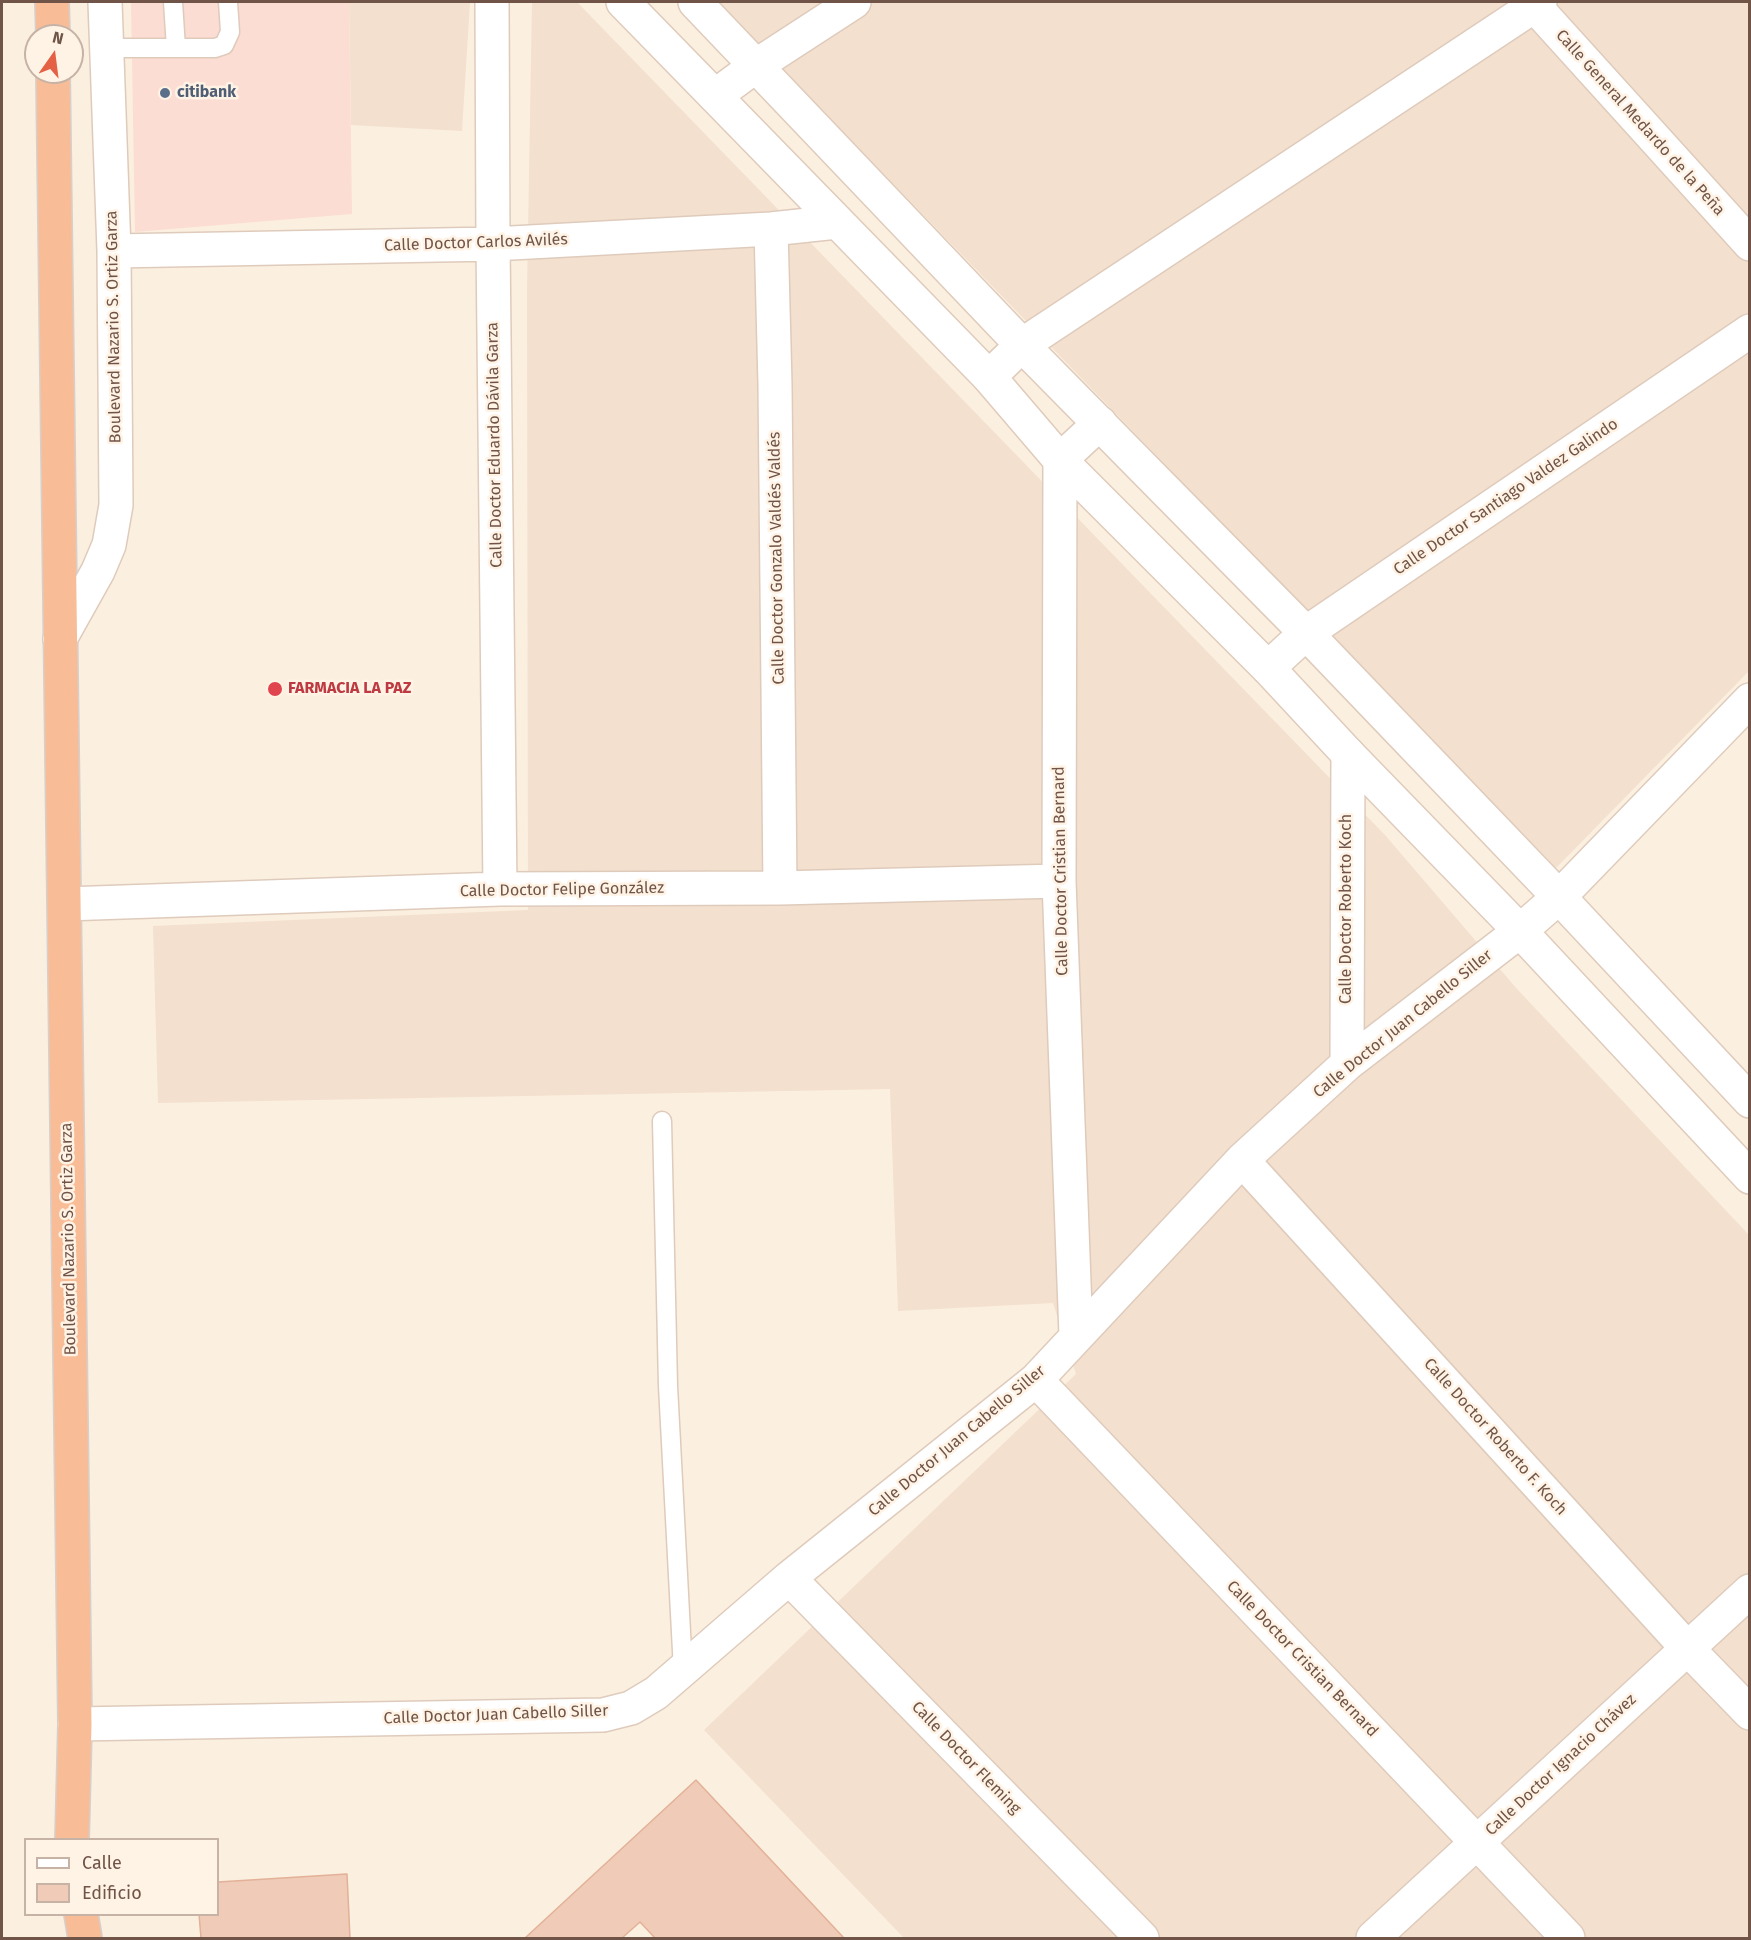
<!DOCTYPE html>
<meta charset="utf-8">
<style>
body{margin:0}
#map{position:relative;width:1751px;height:1940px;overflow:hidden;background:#fbefdf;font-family:"Fira Sans",sans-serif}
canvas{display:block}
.frame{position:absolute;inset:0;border:3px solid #715448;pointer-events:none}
.legend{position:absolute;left:24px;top:1838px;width:195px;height:78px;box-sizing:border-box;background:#fff3e5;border:2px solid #c6b3a6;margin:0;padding:8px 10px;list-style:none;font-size:18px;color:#715448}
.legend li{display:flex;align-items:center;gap:12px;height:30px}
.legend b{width:30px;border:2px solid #c6b3a6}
.north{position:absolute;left:24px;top:24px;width:60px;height:60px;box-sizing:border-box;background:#fff3e5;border:2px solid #c6b3a6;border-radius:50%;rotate:14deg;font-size:16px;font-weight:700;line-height:24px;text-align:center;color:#715448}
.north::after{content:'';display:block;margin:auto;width:21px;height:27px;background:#e46145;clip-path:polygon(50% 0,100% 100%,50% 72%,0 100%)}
</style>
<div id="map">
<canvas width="1751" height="1940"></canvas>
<div class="frame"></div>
<ul class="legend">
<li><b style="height:8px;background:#fff"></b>Calle</li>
<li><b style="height:16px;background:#f0cbb7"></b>Edificio</li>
</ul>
<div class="north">N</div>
</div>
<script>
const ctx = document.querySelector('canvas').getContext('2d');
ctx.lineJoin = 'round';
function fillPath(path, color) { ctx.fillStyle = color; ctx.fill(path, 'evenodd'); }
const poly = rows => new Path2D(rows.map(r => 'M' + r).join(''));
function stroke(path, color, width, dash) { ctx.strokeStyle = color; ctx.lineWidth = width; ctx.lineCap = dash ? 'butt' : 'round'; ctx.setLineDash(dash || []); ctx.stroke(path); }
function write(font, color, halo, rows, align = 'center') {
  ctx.font = font + ' "Fira Sans",sans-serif'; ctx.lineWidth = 5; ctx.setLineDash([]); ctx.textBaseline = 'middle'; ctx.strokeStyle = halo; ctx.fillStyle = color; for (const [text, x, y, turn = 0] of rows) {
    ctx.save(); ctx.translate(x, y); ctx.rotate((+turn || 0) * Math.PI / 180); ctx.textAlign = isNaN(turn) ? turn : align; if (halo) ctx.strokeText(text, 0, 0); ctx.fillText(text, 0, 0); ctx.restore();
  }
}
const residential = poly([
 [349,2,470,2,462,131,351,125],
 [532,2,577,2,1385,835,1517,989,1749,1235,1749,1938,904,1938,704,1730,1076,1374,1053,1303,898,1311,890,1089,158,1103,153,926,528,910,527,291],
 [717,2,1749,2,1749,671,1556,868]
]);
const commercial = poly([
 [131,2,349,2,352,214,135,232]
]);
const building = poly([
 [696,1780,844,1938,655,1938,640,1922,622,1938,525,1938,696,1780],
 [347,1874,350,1938,201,1938,199,1914,218,1914,218,1882,347,1874]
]);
const service = poly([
 [173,2,176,48],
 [107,48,215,48,224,45,230,32,228,2],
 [662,1121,668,1386,683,1670]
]);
const minor = poly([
 [492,2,493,244,500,889],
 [1531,2,1750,244],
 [715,96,757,65,854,2],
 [771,229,775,385,780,888],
 [114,251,493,244,771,229,837,222],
 [989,377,1022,345,1540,2],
 [60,639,98,571,109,545,116,505,114,251,105,2],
 [1268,668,1306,633,1750,331],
 [65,904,500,889,780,888,1059,881],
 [1347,1064,1348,754],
 [1242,1160,1687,1648,1750,1713],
 [1076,1336,1059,881,1060,460,1100,423],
 [1036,1380,1568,1938],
 [789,1578,1142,1938],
 [75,1724,603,1715,631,1708,656,1693,789,1578,1036,1380,1242,1160,1347,1064,1520,931,1559,897,1750,700],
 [1373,1938,1750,1591]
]);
const tertiary = poly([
 [623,2,989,377,1060,460,1268,668,1348,754,1520,931,1750,1177],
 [695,2,1022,345,1306,633,1559,897,1750,1101]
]);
const trunk = poly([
 [52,2,53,36],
 [53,72,75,1724,72,1840],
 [81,1914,85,1938]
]);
const markers = [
 [165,93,6,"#5c6f8a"],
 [275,689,8,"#e0444e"]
];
const serviceNames = [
 ["citibank",177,93]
];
const streetNames = [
 ["Calle General Medardo de la Peña",1640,123,48],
 ["Calle Doctor Carlos Avilés",476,243,-2],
 ["Boulevard Nazario S. Ortiz Garza",114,327,-91],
 ["Calle Doctor Eduardo Dávila Garza",495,445,-91],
 ["Calle Doctor Santiago Valdez Galindo",1506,497,-34],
 ["Calle Doctor Gonzalo Valdés Valdés",777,558,-91],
 ["Calle Doctor Cristian Bernard",1061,871,-91],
 ["Calle Doctor Felipe González",562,890,-1],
 ["Calle Doctor Roberto Koch",1347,909,-90],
 ["Calle Doctor Juan Cabello Siller",1403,1024,-39],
 ["Boulevard Nazario S. Ortiz Garza",69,1239,-91],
 ["Calle Doctor Roberto F. Koch",1495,1437,48],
 ["Calle Doctor Juan Cabello Siller",957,1441,-40],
 ["Calle Doctor Cristian Bernard",1302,1659,46],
 ["Calle Doctor Juan Cabello Siller",496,1715,-2],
 ["Calle Doctor Fleming",966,1758,46],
 ["Calle Doctor Ignacio Chávez",1561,1765,-43]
];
const healthNames = [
 ["FARMACIA LA PAZ",288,689]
];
fillPath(residential, '#f3e0ce');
fillPath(commercial, '#fcddd3');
fillPath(building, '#f0cbb7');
stroke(building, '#e2b198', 1.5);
stroke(service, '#dfcbbc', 21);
stroke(minor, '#dfcbbc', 36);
stroke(tertiary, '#dfcbbc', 36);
stroke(trunk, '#d7cfcc', 36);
stroke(service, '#fff', 18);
stroke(minor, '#fff', 33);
stroke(tertiary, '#fff', 33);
stroke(trunk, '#f8bd97', 33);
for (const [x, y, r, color] of markers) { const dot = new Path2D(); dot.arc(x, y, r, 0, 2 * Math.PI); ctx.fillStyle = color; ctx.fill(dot); stroke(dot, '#fff3e5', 2); }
write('bold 16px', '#4e5e75', '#fff3e5', serviceNames, 'left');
write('16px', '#715448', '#fff3e5', streetNames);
write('bold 16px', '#be3a42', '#fff3e5', healthNames, 'left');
</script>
